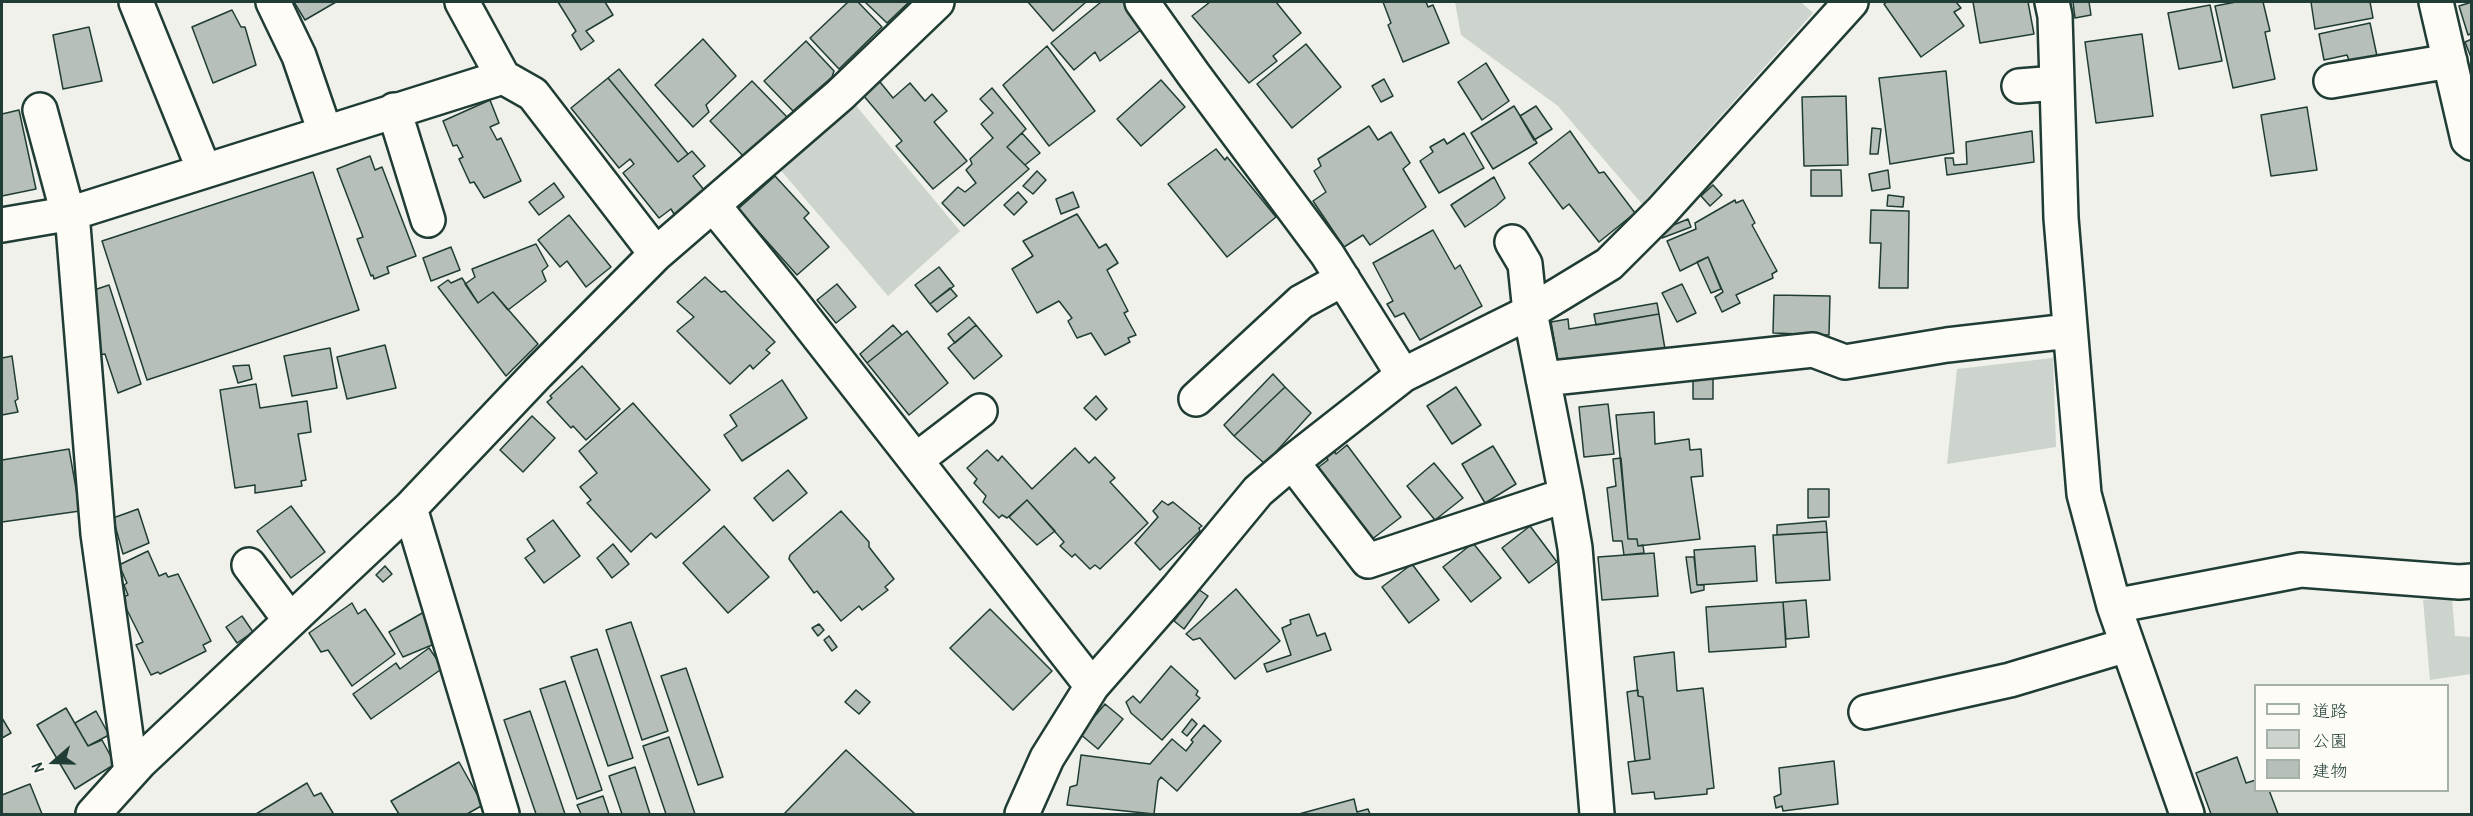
<!DOCTYPE html>
<meta charset="utf-8">
<style>
body{margin:0}
#map{position:relative;width:2473px;height:816px;overflow:hidden;background:#f0f1eb;font-family:"Patrick Hand","Klee One",sans-serif}
canvas{display:block}
.frame{position:absolute;inset:0;border:3px solid #1f3d34;pointer-events:none}
.legend{position:absolute;left:2254px;top:684px;width:195px;height:108px;box-sizing:border-box;background:#fdfcf7;border:2px solid #a4b0a9;margin:0;padding:8px 10px;list-style:none;font-size:18px;color:#1f3d34}
.legend li{display:flex;align-items:center;gap:12px;height:30px}
.legend b{width:30px;border:2px solid #a4b0a9}
.north{position:absolute;left:24px;top:732px;width:60px;height:60px;-webkit-text-stroke:4px #fdfcf7;paint-order:stroke;rotate:250deg;font-size:16px;font-weight:700;line-height:24px;text-align:center;color:#1f3d34}
.north::after{content:'';display:block;margin:auto;width:21px;height:27px;background:#1f3d34;clip-path:polygon(50% 0,100% 100%,50% 72%,0 100%)}
</style>
<div id="map">
<canvas width="2473" height="816"></canvas>
<div class="frame"></div>
<ul class="legend">
<li><b style="height:8px;background:#fdfcf7"></b>道路</li>
<li><b style="height:16px;background:#cdd3cd"></b>公園</li>
<li><b style="height:16px;background:#b6bfb8"></b>建物</li>
</ul>
<div class="north">N</div>
</div>
<script>
const ctx = document.querySelector('canvas').getContext('2d');
ctx.lineJoin = 'round';
function fillPath(path, color) { ctx.fillStyle = color; ctx.fill(path, 'evenodd'); }
const poly = rows => new Path2D(rows.map(r => 'M' + r).join(''));
function stroke(path, color, width, dash) { ctx.strokeStyle = color; ctx.lineWidth = width; ctx.lineCap = dash ? 'butt' : 'round'; ctx.setLineDash(dash || []); ctx.stroke(path); }
const green = poly([
 [1455,2,1801,2,1813,13,1642,204,1558,106,1461,35],
 [853,102,960,231,888,296,778,167],
 [2053,358,2056,447,1947,464,1957,369],
 [2452,597,2455,636,2471,637,2471,674,2430,680,2423,600]
]);
const building = poly([
 [294,2,336,2,305,20,294,2],
 [558,2,605,2,613,15,586,31,594,41,581,50,572,35,576,31,558,2],
 [848,2,858,2,882,27,839,69,810,38,848,2],
 [865,2,909,2,887,23,865,2],
 [1028,2,1086,2,1053,31,1028,2],
 [1101,2,1123,2,1142,29,1100,61,1095,52,1074,70,1051,43,1101,2],
 [1210,2,1276,2,1301,33,1273,56,1277,61,1249,83,1192,16,1210,2],
 [1383,2,1426,2,1428,7,1433,5,1449,43,1403,62,1388,25,1391,23,1383,2],
 [1887,2,1956,2,1961,8,1954,12,1964,26,1921,57,1884,4,1887,2],
 [1973,2,2028,2,2034,34,1980,43,1973,2],
 [2073,2,2089,2,2091,15,2075,18,2073,2],
 [2236,2,2263,2,2270,31,2265,32,2275,79,2233,88,2215,6,2236,2],
 [2311,2,2370,2,2373,18,2315,29,2311,2],
 [2472,2,2472,33,2468,35,2459,6,2472,2],
 [2210,5,2222,61,2179,69,2168,13,2210,5],
 [232,10,241,27,245,27,256,65,213,83,192,27,232,10],
 [2370,23,2377,56,2350,63,2347,55,2324,60,2319,34,2370,23],
 [89,27,102,81,63,89,53,35,89,27],
 [2142,34,2153,116,2096,123,2085,42,2142,34],
 [703,39,736,76,706,105,709,112,693,127,655,85,703,39],
 [2472,39,2472,60,2465,42,2472,39],
 [806,41,834,71,832,77,793,111,764,81,806,41],
 [1306,44,1341,87,1292,128,1257,84,1306,44],
 [1047,46,1095,111,1049,146,1003,85,1047,46],
 [1486,63,1509,101,1482,120,1458,82,1486,63],
 [619,69,688,154,678,162,608,78,619,69],
 [1946,71,1954,153,1890,164,1879,78,1946,71],
 [608,78,678,162,692,151,705,166,693,176,704,190,674,214,671,209,659,218,623,173,634,164,630,159,619,168,571,108,608,78],
 [1384,79,1393,96,1381,102,1372,86,1384,79],
 [1161,80,1185,107,1141,146,1117,119,1161,80],
 [752,81,788,118,745,158,710,121,752,81],
 [880,82,893,98,910,83,925,101,932,94,947,111,934,122,967,161,933,189,896,146,902,141,863,95,880,82],
 [992,88,1026,129,1007,147,1029,169,964,226,942,203,958,187,965,192,976,183,966,170,972,164,970,159,993,138,981,124,993,113,980,99,992,88],
 [1846,96,1848,165,1804,166,1802,97,1846,96],
 [490,100,499,123,490,127,497,140,501,138,521,181,484,198,474,182,470,183,459,159,463,157,457,145,453,146,443,121,490,100],
 [1514,106,1537,143,1493,169,1471,133,1514,106],
 [1536,106,1552,129,1534,140,1520,116,1536,106],
 [2307,107,2317,170,2271,176,2261,115,2307,107],
 [19,110,36,189,2,196,2,114,19,110],
 [1369,126,1378,140,1391,132,1410,163,1403,169,1426,207,1370,245,1363,235,1344,247,1313,201,1326,192,1314,171,1321,166,1318,159,1369,126],
 [1872,128,1881,129,1878,154,1870,154,1872,128],
 [1570,131,1599,173,1604,172,1635,213,1599,242,1569,204,1563,209,1529,163,1570,131],
 [2032,131,2034,162,1947,175,1945,158,1953,158,1954,165,1967,164,1966,142,2032,131],
 [1022,133,1040,153,1025,165,1007,147,1022,133],
 [1464,133,1484,168,1439,193,1420,161,1433,152,1430,147,1444,139,1447,144,1464,133],
 [1216,149,1225,160,1227,157,1276,217,1227,257,1168,184,1216,149],
 [370,156,375,170,382,167,416,256,387,267,389,273,374,279,373,275,371,276,357,239,363,237,337,169,370,156],
 [1811,170,1841,170,1842,196,1811,196,1811,170],
 [1888,170,1890,188,1872,191,1869,174,1888,170],
 [1037,171,1046,180,1033,194,1023,186,1037,171],
 [313,172,359,310,147,380,102,241,313,172],
 [775,176,809,213,804,218,829,247,797,275,738,209,775,176],
 [1494,177,1505,198,1496,206,1465,227,1451,205,1494,177],
 [554,183,564,197,539,215,529,202,554,183],
 [1713,185,1722,195,1710,206,1701,196,1713,185],
 [1018,192,1027,202,1014,215,1004,205,1018,192],
 [1073,192,1079,207,1061,214,1056,199,1073,192],
 [1888,195,1904,197,1903,207,1887,206,1888,195],
 [1735,200,1736,203,1743,200,1755,223,1752,225,1777,271,1772,274,1773,278,1736,295,1740,303,1722,312,1715,297,1723,292,1708,257,1680,271,1667,241,1696,229,1695,223,1735,200],
 [1871,210,1909,211,1908,288,1879,288,1881,243,1870,243,1871,210],
 [1077,214,1099,248,1106,244,1118,263,1107,270,1128,311,1124,313,1136,335,1128,338,1130,342,1105,355,1091,333,1077,338,1068,321,1072,318,1059,301,1037,313,1012,269,1033,256,1023,241,1077,214],
 [569,215,611,267,586,287,567,261,560,267,538,240,569,215],
 [1688,219,1691,227,1662,238,1659,231,1688,219],
 [1433,230,1455,269,1460,265,1482,306,1420,340,1404,313,1395,317,1387,304,1393,301,1373,263,1433,230],
 [536,244,548,266,542,271,546,281,508,310,493,292,478,303,465,284,475,277,472,269,536,244],
 [451,247,460,270,431,281,423,258,451,247],
 [1708,257,1721,289,1711,293,1697,262,1708,257],
 [939,267,954,286,930,304,915,285,939,267],
 [705,277,721,292,725,291,775,342,766,350,770,353,753,369,750,365,730,384,677,331,694,317,677,302,705,277],
 [462,278,478,303,493,292,538,344,506,376,438,287,448,280,451,283,462,278],
 [837,284,856,307,836,323,817,300,837,284],
 [1682,284,1696,313,1677,322,1662,293,1682,284],
 [109,285,141,384,118,393,105,354,98,355,94,290,109,285],
 [950,288,957,296,937,312,930,304,950,288],
 [1774,295,1830,296,1829,335,1773,333,1774,295],
 [1657,303,1659,314,1596,325,1594,314,1657,303],
 [1659,314,1665,349,1559,367,1551,322,1568,319,1569,329,1659,314],
 [969,317,976,325,955,343,948,334,969,317],
 [893,325,902,335,867,363,860,354,893,325],
 [976,325,1002,356,974,379,948,348,976,325],
 [907,331,948,383,909,415,867,363,907,331],
 [385,345,396,388,347,399,337,357,385,345],
 [330,348,337,388,292,396,284,356,330,348],
 [12,356,18,399,15,401,18,412,2,415,2,358,12,356],
 [249,365,252,379,238,383,233,366,249,365],
 [582,366,620,409,586,440,573,426,571,428,547,402,552,398,550,396,582,366],
 [1273,374,1285,387,1234,436,1224,425,1273,374],
 [1693,379,1713,379,1713,399,1693,399,1693,379],
 [782,380,807,418,742,461,724,435,737,426,730,415,782,380],
 [256,384,260,408,307,401,311,432,298,434,306,480,301,481,302,486,255,493,255,485,235,488,220,390,256,384],
 [1285,387,1311,413,1265,464,1234,436,1285,387],
 [1456,387,1481,425,1452,444,1427,406,1456,387],
 [1096,396,1107,409,1096,420,1084,408,1096,396],
 [633,403,710,490,656,538,651,533,631,552,587,503,591,500,580,487,597,473,579,451,633,403],
 [1608,404,1614,454,1584,457,1579,407,1608,404],
 [1654,412,1655,444,1689,439,1690,450,1701,449,1703,476,1691,477,1700,539,1638,546,1637,539,1628,539,1616,415,1654,412],
 [532,416,555,438,523,472,500,450,532,416],
 [1347,445,1401,517,1371,540,1316,469,1328,460,1326,457,1334,451,1336,454,1347,445],
 [1493,446,1516,484,1485,503,1462,464,1493,446],
 [1075,448,1089,463,1095,457,1115,478,1110,482,1148,523,1100,569,1095,565,1090,569,1075,554,1072,557,1060,546,1064,542,1027,500,1007,518,1002,515,999,518,983,502,986,496,974,483,977,479,967,468,987,450,998,461,1002,456,1032,489,1075,448],
 [69,449,80,511,2,522,2,460,69,449],
 [1621,458,1628,539,1637,539,1638,546,1643,545,1644,553,1624,555,1622,541,1613,541,1607,488,1616,486,1613,459,1621,458],
 [1434,463,1463,498,1435,520,1407,486,1434,463],
 [788,470,807,493,773,521,754,498,788,470],
 [1808,489,1829,489,1829,517,1808,518,1808,489],
 [1027,500,1055,531,1037,545,1009,517,1027,500],
 [1162,501,1168,505,1173,502,1202,526,1199,528,1200,531,1160,570,1135,543,1158,517,1153,511,1162,501],
 [291,506,325,552,291,578,257,531,291,506],
 [138,509,149,543,123,554,113,518,138,509],
 [841,511,869,542,869,547,894,579,885,587,888,590,862,610,859,606,841,621,817,591,814,593,789,559,790,555,841,511],
 [553,520,580,556,544,583,525,558,535,551,527,539,553,520],
 [1826,521,1827,532,1777,535,1777,525,1826,521],
 [724,526,769,577,728,613,683,563,724,526],
 [1530,526,1557,562,1529,583,1502,548,1530,526],
 [1827,532,1830,580,1776,583,1773,535,1827,532],
 [1473,543,1501,578,1471,602,1443,567,1473,543],
 [613,544,629,564,612,578,597,558,613,544],
 [1755,546,1757,581,1697,585,1694,550,1755,546],
 [148,551,159,576,166,573,168,577,178,574,211,641,203,645,206,651,160,674,158,672,151,675,136,645,143,642,121,598,128,595,124,585,127,583,119,565,148,551],
 [1654,553,1658,596,1602,600,1598,557,1654,553],
 [1686,557,1694,557,1697,585,1704,585,1704,590,1691,593,1686,557],
 [1412,564,1439,600,1409,623,1382,587,1412,564],
 [385,566,392,574,383,582,376,575,385,566],
 [1198,589,1208,596,1184,629,1174,621,1198,589],
 [1236,589,1280,641,1235,679,1200,638,1193,640,1186,634,1236,589],
 [1806,600,1809,637,1786,639,1783,602,1806,600],
 [1783,602,1786,647,1709,652,1706,607,1783,602],
 [352,603,358,614,365,609,395,654,352,686,328,650,321,652,309,633,352,603],
 [990,609,1052,671,1013,710,950,648,990,609],
 [424,612,432,645,403,657,389,632,424,612],
 [1309,614,1317,636,1325,633,1331,650,1267,672,1264,664,1291,655,1282,628,1291,624,1290,620,1309,614],
 [242,616,253,632,237,643,226,627,242,616],
 [631,622,668,731,642,740,606,630,631,622],
 [819,624,824,630,818,636,812,628,819,624],
 [829,636,837,647,832,651,824,640,829,636],
 [429,648,443,668,371,719,353,694,396,663,400,669,429,648],
 [597,649,633,758,608,766,571,657,597,649],
 [1674,652,1677,691,1703,688,1714,788,1707,789,1707,794,1655,799,1654,792,1632,794,1628,762,1650,759,1643,697,1638,696,1634,657,1674,652],
 [1171,666,1198,691,1196,695,1200,698,1162,740,1131,713,1126,702,1133,696,1140,703,1171,666],
 [686,668,723,777,698,785,661,676,686,668],
 [565,681,602,790,577,799,540,689,565,681],
 [856,690,870,702,859,714,845,702,856,690],
 [1638,690,1638,696,1643,697,1650,759,1635,761,1627,692,1638,690],
 [1105,704,1123,719,1098,749,1080,734,1105,704],
 [66,708,88,746,102,740,115,764,75,789,37,725,66,708],
 [96,711,109,735,88,746,75,723,96,711],
 [530,711,565,814,536,814,504,720,530,711],
 [2,718,11,733,2,738,2,718],
 [1192,719,1197,724,1187,736,1182,732,1192,719],
 [1204,725,1221,741,1177,791,1161,777,1158,781,1154,814,1067,805,1070,787,1077,785,1081,755,1150,764,1172,739,1186,751,1193,742,1191,740,1204,725],
 [669,737,695,814,666,814,643,746,669,737],
 [846,750,915,814,784,814,846,750],
 [2237,757,2246,783,2256,780,2256,790,2269,790,2278,814,2211,814,2196,773,2237,757],
 [1834,761,1838,804,1783,811,1782,806,1776,808,1774,797,1781,794,1779,768,1834,761],
 [459,762,483,805,467,814,399,814,391,801,459,762],
 [635,767,650,814,622,814,609,776,635,767],
 [307,783,314,796,321,793,333,813,331,814,256,814,307,783],
 [30,784,42,814,2,814,2,795,30,784],
 [603,796,609,814,581,814,577,805,603,796],
 [1354,799,1357,812,1368,809,1370,814,1299,814,1354,799]
]);
const minor = poly([
 [136,2,204,170],
 [273,2,299,56,325,132],
 [462,2,503,77],
 [1142,2,1194,75,1327,254,1403,375],
 [2052,2,2055,16,2061,218,2084,494,2114,606,2187,814],
 [2436,2,2468,140,2472,143],
 [2331,81,2450,61],
 [2019,86,2057,83],
 [40,110,64,199,72,213,98,534,131,772],
 [394,110,428,220],
 [713,205,791,301,1092,686],
 [2,225,72,213,503,77,533,94,656,254],
 [1512,242,1525,264,1530,312,1566,495,1575,548,1597,814],
 [1543,379,1813,350,1845,362,1947,345,2069,331],
 [1196,399,1301,302,1343,279],
 [916,460,980,411],
 [1292,462,1368,561,1566,495],
 [410,508,502,814],
 [249,565,290,620],
 [2114,606,2301,570,2459,582,2472,581],
 [1866,712,2010,680,2127,645],
 [93,814,140,762,410,508,538,373,656,254,840,95,937,2],
 [1022,814,1047,758,1092,686,1177,589,1258,491,1292,462,1403,375,1530,312,1609,264,1661,212,1851,2]
]);
fillPath(green, '#cdd3cd');
fillPath(building, '#b6bfb8');
stroke(building, '#1f3d34', 1.5);
stroke(minor, '#1f3d34', 38);
stroke(minor, '#fdfcf7', 33);
</script>
